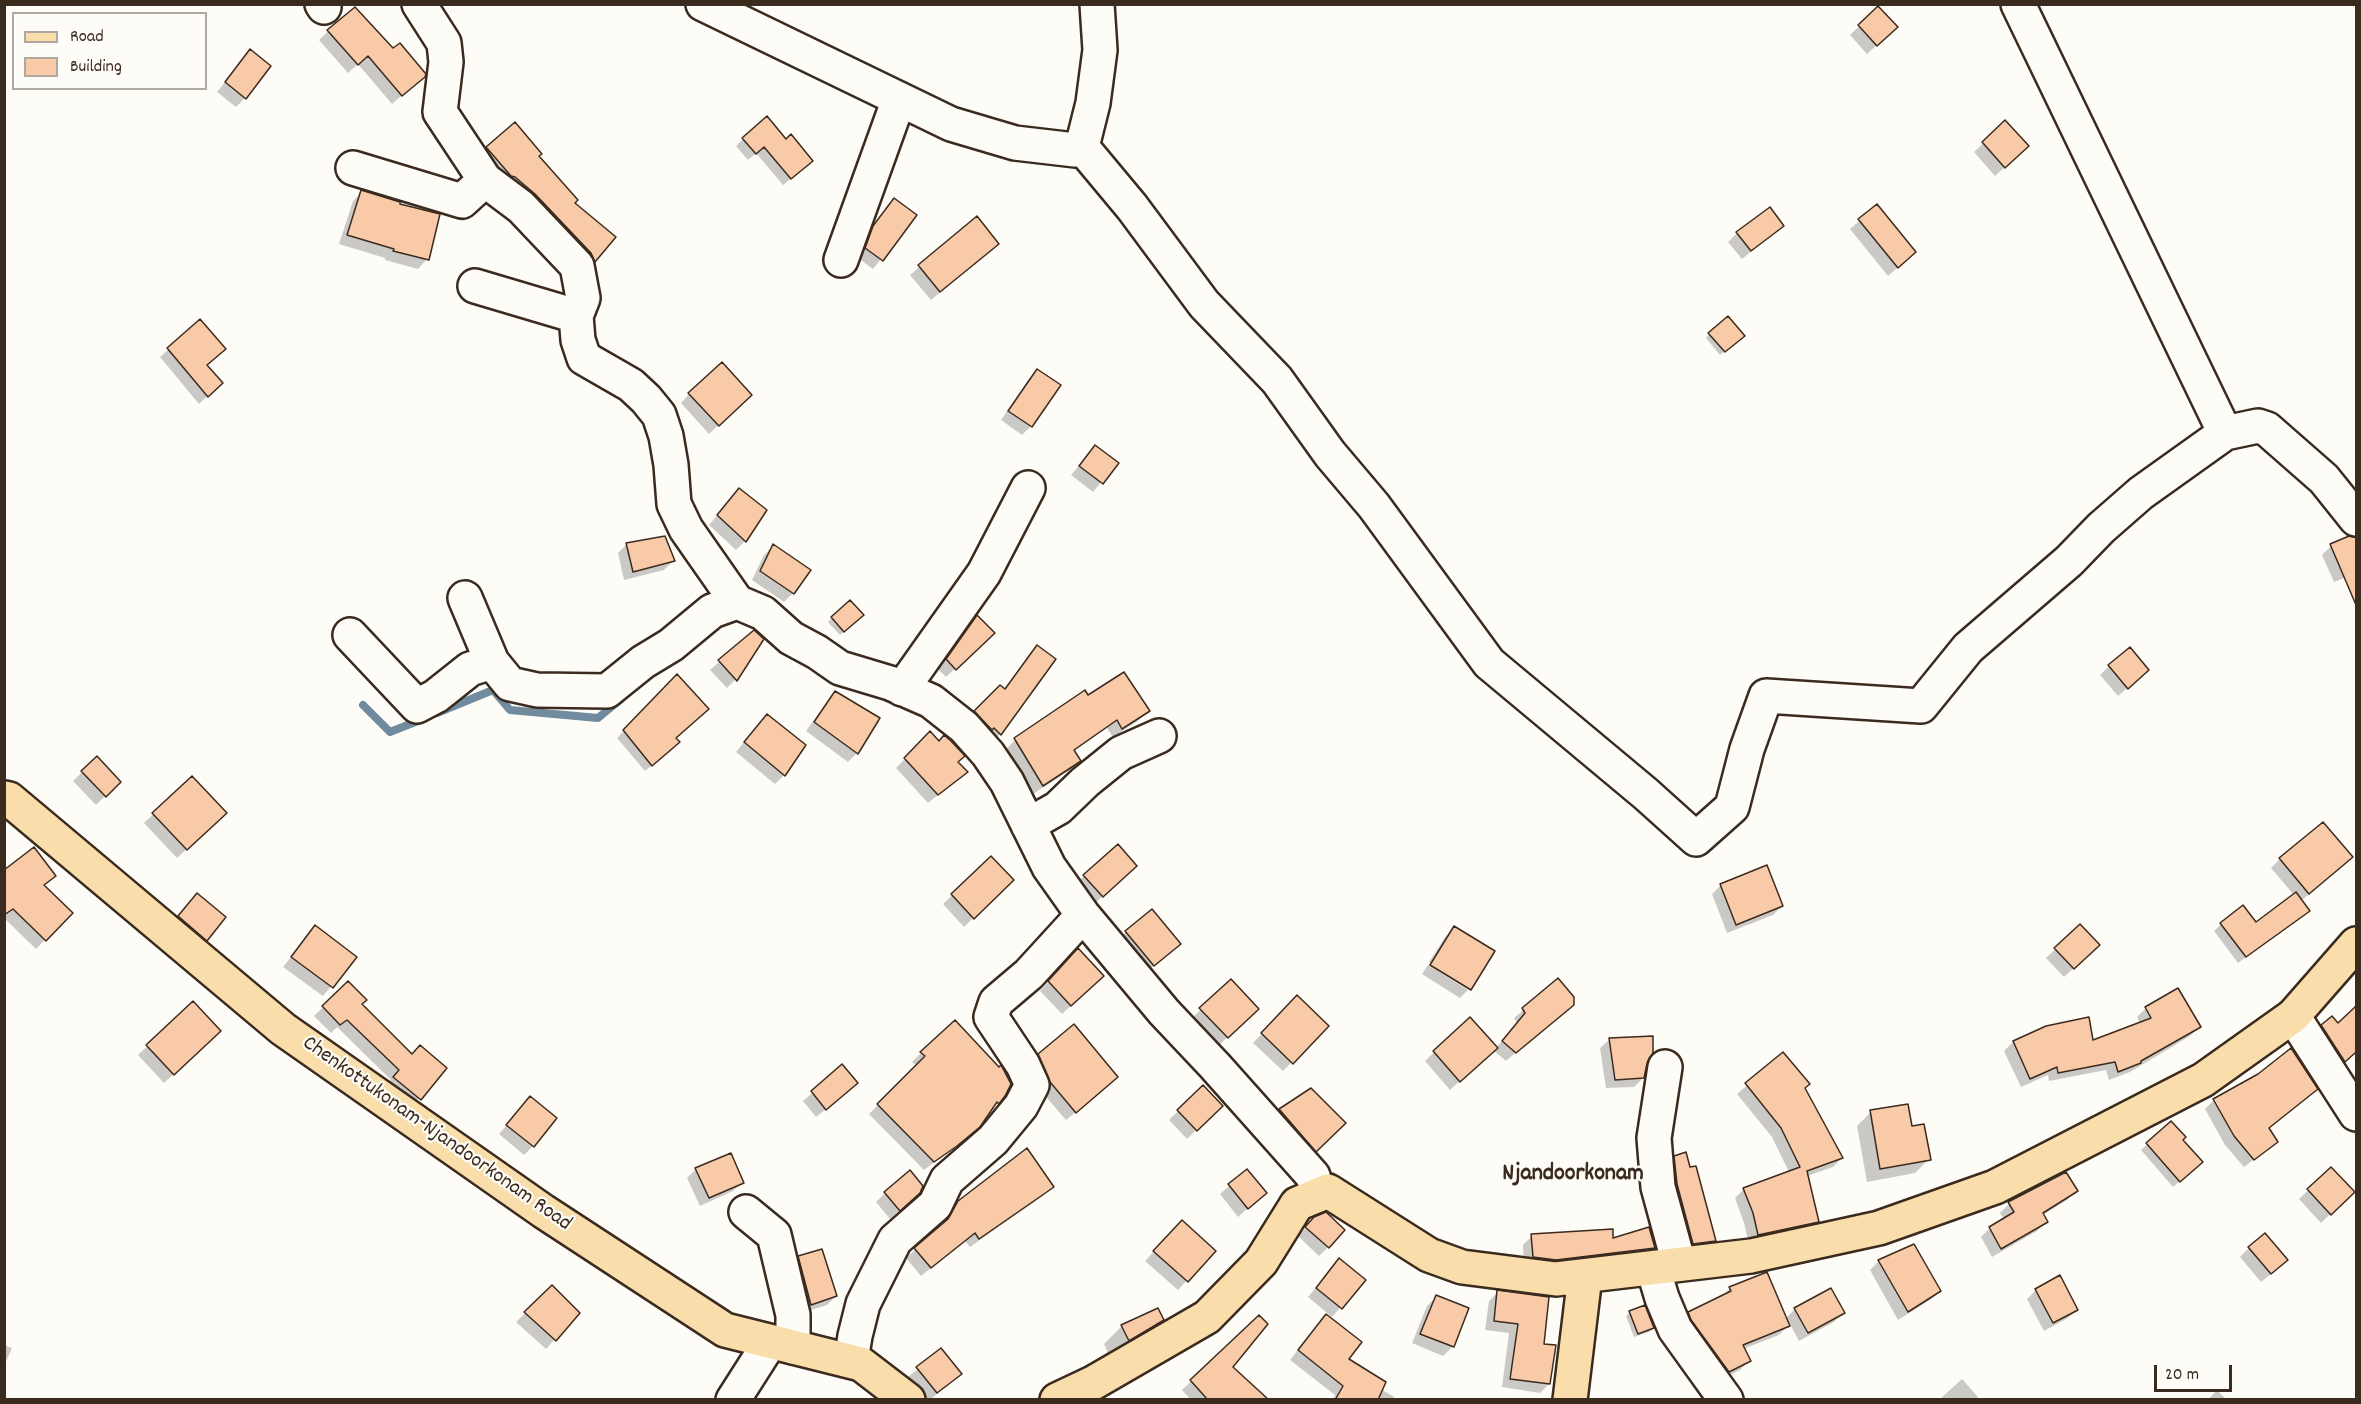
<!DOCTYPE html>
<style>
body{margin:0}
#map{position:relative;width:2361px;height:1404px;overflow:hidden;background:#fdfcf7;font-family:Dekko,sans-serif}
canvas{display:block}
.frame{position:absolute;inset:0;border:6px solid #3b2a1e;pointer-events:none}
.legend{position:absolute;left:12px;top:12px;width:195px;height:78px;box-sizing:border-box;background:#fdfcf7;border:2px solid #afa8a0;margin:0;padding:8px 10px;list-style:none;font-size:18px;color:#3b2a1e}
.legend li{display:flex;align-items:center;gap:12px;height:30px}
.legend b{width:30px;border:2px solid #afa8a0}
.scale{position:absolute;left:2154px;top:1365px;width:78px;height:27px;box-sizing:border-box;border:3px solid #3b2a1e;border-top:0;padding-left:8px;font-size:18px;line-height:21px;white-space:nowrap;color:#3b2a1e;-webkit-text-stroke:4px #fdfcf7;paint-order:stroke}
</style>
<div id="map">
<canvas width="2361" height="1404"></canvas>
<div class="frame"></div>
<ul class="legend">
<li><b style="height:8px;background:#f9ddab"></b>Road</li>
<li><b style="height:16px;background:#f8caa7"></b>Building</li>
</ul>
<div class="scale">20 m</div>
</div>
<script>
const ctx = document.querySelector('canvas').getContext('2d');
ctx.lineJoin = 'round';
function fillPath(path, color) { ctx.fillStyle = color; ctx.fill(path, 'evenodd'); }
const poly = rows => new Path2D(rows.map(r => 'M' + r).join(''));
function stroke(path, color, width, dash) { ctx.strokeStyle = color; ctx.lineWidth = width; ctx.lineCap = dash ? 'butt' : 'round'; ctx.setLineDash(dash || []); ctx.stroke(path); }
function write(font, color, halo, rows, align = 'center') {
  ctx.font = font + ' Dekko,sans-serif'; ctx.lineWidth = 4.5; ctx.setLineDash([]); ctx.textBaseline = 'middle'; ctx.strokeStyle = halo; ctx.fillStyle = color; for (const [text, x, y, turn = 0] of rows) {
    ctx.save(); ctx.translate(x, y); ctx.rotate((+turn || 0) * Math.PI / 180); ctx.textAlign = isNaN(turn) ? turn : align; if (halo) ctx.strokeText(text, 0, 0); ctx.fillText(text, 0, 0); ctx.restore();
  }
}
const shadow = poly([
 [1878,8,1887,36,1867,54,1850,35],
 [328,31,393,50,414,85,392,104,358,64,348,73,319,40],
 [250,51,245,98,236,107,217,92],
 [2005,122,2018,155,1995,176,1974,152],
 [743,139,785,141,804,168,783,185,756,153,748,160,736,146],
 [487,148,537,157,573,203,614,237,585,269,478,157],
 [362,192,398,205,427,259,418,269,385,260,385,258,339,244,353,201],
 [894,200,915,216,873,269,857,257,865,237],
 [1877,206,1905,261,1888,276,1850,229],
 [977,218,988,252,931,300,910,275],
 [1782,226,1742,259,1728,242,1737,233],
 [200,322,205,366,221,383,199,404,160,357],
 [1710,334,1739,340,1720,355,1706,338],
 [1037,371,1031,426,1022,435,1001,420,1028,380],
 [689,394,741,404,709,434,681,403],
 [1095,447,1117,463,1093,492,1071,475],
 [731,499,765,510,745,541,736,550,709,525],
 [2350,538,2356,539,2356,573,2334,582,2322,555,2331,546],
 [627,544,673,561,664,570,624,580,618,553],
 [773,546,793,593,784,602,752,580,764,555],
 [977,617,992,633,946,677,938,669,969,626],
 [832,618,858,619,840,635,828,622],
 [754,632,762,639,735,680,727,688,710,670],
 [1037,647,1054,659,1000,734,991,743,966,721,1000,687,1004,690],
 [2109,666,2138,679,2118,696,2100,675],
 [677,676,672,749,645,771,617,738],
 [1084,692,1088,697,1148,711,1139,720,1113,737,1107,728,1074,751,1079,761,1070,770,1033,794,1006,749,1015,740],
 [836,693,857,753,848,762,806,731,827,702],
 [758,725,804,746,784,775,775,784,736,752],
 [930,733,966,772,928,803,896,768],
 [97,758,119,782,96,805,73,781],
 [192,778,216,822,177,858,144,823],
 [991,858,1012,880,964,927,943,904],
 [2280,859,2342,866,2301,901,2301,918,2238,963,2214,931,2221,924,2255,924,2294,895,2271,868],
 [4,870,54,876,43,886,71,913,36,949,4,918],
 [1126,875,1093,905,1075,885,1084,876],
 [1721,885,1782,906,1773,915,1727,933,1712,894],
 [188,904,206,940,197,949,170,926],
 [2080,926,2089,954,2064,977,2046,958],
 [315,927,355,957,323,996,283,967],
 [1454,928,1493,951,1469,989,1429,962,1445,937],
 [1126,932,1179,944,1144,974,1117,941],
 [1069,959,1093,985,1062,1014,1040,991],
 [1428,965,1468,990,1460,998,1422,974],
 [1231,981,1257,1009,1218,1046,1192,1018],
 [1558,981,1572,1005,1506,1061,1493,1050,1450,1090,1425,1061,1469,1019,1496,1048,1517,1023,1514,1018],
 [348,983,360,1005,411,1055,445,1068,410,1108,385,1087,391,1080,337,1027,331,1033,314,1016],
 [1297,997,1327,1026,1283,1071,1253,1043],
 [193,1003,210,1040,164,1083,138,1055],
 [2146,1008,2199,1027,2190,1036,2130,1072,2109,1080,2106,1070,2049,1081,2048,1075,2021,1087,2004,1051,2013,1042,2092,1042,2140,1024,2137,1017],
 [2356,1008,2356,1053,2335,1070,2313,1035,2322,1026,2338,1025],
 [1652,1038,1643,1078,1634,1087,1606,1088,1600,1048,1609,1040],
 [921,1053,1004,1095,969,1136,924,1170,869,1114,917,1066,912,1062],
 [1783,1054,1842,1158,1833,1167,1807,1176,1818,1221,1808,1230,1749,1244,1744,1223,1735,1198,1744,1189,1789,1172,1772,1137,1737,1094],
 [1039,1055,1107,1086,1066,1120,1041,1091,1030,1064],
 [842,1067,847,1092,816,1117,803,1101],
 [2259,1075,2316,1089,2267,1129,2276,1142,2244,1167,2225,1145,2205,1109,2214,1100],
 [1203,1087,1221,1106,1187,1139,1169,1120],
 [1311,1090,1344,1123,1307,1159,1271,1119,1280,1111],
 [530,1098,533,1146,524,1155,499,1134],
 [1871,1112,1911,1128,1929,1159,1915,1173,1867,1182,1857,1126],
 [2171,1123,2195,1168,2173,1187,2141,1150],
 [1675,1157,1715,1241,1701,1255,1679,1257,1661,1171],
 [696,1169,742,1182,733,1191,700,1206,687,1178],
 [2331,1169,2353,1192,2321,1223,2299,1199],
 [1247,1171,1265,1193,1238,1217,1220,1194],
 [1052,1187,1043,1196,970,1247,965,1241,921,1276,906,1258,941,1227,949,1212,959,1202],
 [2076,1191,2067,1200,2043,1215,2046,1222,2037,1231,1992,1257,1981,1237,1990,1228,2004,1219,2000,1213,2009,1204],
 [885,1193,909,1202,890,1219,876,1202],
 [1315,1219,1328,1247,1319,1256,1298,1236],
 [1182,1222,1214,1251,1178,1290,1145,1261],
 [1532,1236,1612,1240,1654,1248,1645,1257,1524,1266,1523,1245],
 [1913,1245,1939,1291,1930,1300,1898,1320,1870,1270,1879,1261],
 [2249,1248,2277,1269,2261,1282,2240,1257],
 [799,1258,836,1296,827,1305,802,1313,790,1267],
 [1331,1269,1364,1280,1332,1317,1308,1297],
 [552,1287,578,1313,546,1349,516,1322],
 [1730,1288,1785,1319,1795,1309,1843,1313,1834,1322,1799,1341,1790,1324,1779,1335,1743,1349,1749,1361,1740,1370,1719,1380,1680,1322,1689,1313,1720,1298],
 [2036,1290,2077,1309,2068,1318,2044,1331,2027,1299],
 [1498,1292,1542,1345,1549,1384,1540,1393,1502,1387,1509,1333,1485,1330,1489,1301],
 [1436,1297,1467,1309,1452,1347,1443,1356,1412,1343,1427,1306],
 [1630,1312,1653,1328,1649,1332,1634,1337,1626,1316],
 [1259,1317,1231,1367,1266,1400,1191,1400,1182,1390],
 [1162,1320,1144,1338,1110,1358,1104,1344,1122,1326],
 [1317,1325,1347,1359,1381,1389,1394,1397,1393,1400,1333,1400,1335,1395,1290,1360],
 [4,1345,12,1348,4,1366],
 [941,1350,960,1374,930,1400,926,1400,908,1377],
 [1962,1379,1978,1397,1975,1400,1939,1400],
 [2217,1390,2227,1400,2208,1400]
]);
const stream = poly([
 [363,705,390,732,423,719],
 [437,713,493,690,510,710,598,718,621,699]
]);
const building = poly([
 [1878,6,1898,27,1877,46,1858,25,1878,6],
 [355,7,393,48,400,43,426,74,425,77,402,96,368,56,358,65,327,30,355,7],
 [250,49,271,66,246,99,225,82,250,49],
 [767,116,786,139,791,134,813,161,791,179,764,147,756,154,742,138,767,116],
 [2005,120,2029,146,2005,168,1982,142,2005,120],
 [515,122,542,154,539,156,578,200,575,203,616,237,595,262,591,253,535,194,515,177,511,176,486,147,515,122],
 [361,190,400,202,400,204,440,214,429,260,393,251,394,249,347,235,361,190],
 [894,198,917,215,883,261,865,248,873,226,894,198],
 [1877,204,1916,252,1898,268,1858,219,1877,204],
 [1770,207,1784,226,1751,251,1736,232,1770,207],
 [977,216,999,244,940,292,918,265,977,216],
 [1728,316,1745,336,1725,352,1708,333,1728,316],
 [200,319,226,349,207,365,223,383,208,397,167,348,200,319],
 [722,362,752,395,719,426,688,393,722,362],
 [1037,369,1061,385,1032,427,1008,411,1037,369],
 [1095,445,1119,463,1103,484,1079,466,1095,445],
 [739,488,767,510,746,542,717,515,739,488],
 [665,536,675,561,633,572,626,543,665,536],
 [2349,536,2356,537,2356,605,2330,544,2349,536],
 [773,544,811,570,794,594,760,571,773,544],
 [850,600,864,615,844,632,831,617,850,600],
 [977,615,995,633,956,670,946,659,977,615],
 [754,630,764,639,737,681,718,660,754,630],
 [1037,645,1056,659,1001,735,994,728,992,730,974,711,1000,685,1005,689,1037,645],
 [2130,647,2149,670,2128,689,2108,665,2130,647],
 [1124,672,1150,711,1122,729,1117,720,1074,750,1081,761,1043,786,1014,738,1085,690,1088,695,1124,672],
 [677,674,709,709,676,738,680,742,652,766,623,730,677,674],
 [835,691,880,718,858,754,814,722,835,691],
 [767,714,806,745,785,776,744,742,767,714],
 [930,731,939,741,944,735,951,741,965,756,958,762,968,772,938,795,904,758,930,731],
 [97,756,121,782,106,797,81,771,97,756],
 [192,776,227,813,187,850,152,813,192,776],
 [2323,822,2353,857,2309,894,2279,858,2323,822],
 [1118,844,1137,866,1103,897,1083,875,1118,844],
 [34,847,56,876,44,885,73,913,46,941,13,909,4,915,4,870,34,847],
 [991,856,1014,880,974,919,951,894,991,856],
 [1767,865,1783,906,1736,925,1720,884,1767,865],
 [2296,892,2310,911,2246,957,2220,923,2243,905,2256,922,2296,892],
 [197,893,226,917,207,941,178,916,197,893],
 [1152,909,1181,944,1154,966,1125,931,1152,909],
 [2080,924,2100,945,2074,969,2054,948,2080,924],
 [315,925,357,957,333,988,291,957,315,925],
 [1454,926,1495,951,1471,990,1430,965,1454,926],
 [1078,948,1104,976,1071,1006,1048,981,1078,948],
 [1558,978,1574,997,1574,1005,1516,1053,1502,1041,1525,1013,1522,1008,1558,978],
 [1231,979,1259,1009,1228,1038,1199,1008,1231,979],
 [348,981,367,1000,362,1004,412,1054,420,1045,447,1068,421,1100,393,1077,399,1070,347,1020,340,1025,322,1006,348,981],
 [2178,988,2201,1027,2141,1061,2141,1063,2118,1072,2115,1062,2058,1073,2057,1067,2030,1079,2013,1041,2046,1026,2089,1017,2093,1040,2151,1018,2145,1007,2178,988],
 [1297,995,1329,1026,1293,1064,1261,1033,1297,995],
 [193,1001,221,1031,174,1075,146,1045,193,1001],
 [2356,1006,2356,1052,2345,1062,2321,1025,2332,1016,2338,1023,2356,1006],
 [1470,1017,1498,1048,1460,1082,1433,1051,1470,1017],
 [955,1020,999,1067,1001,1065,1011,1084,1005,1096,999,1104,997,1102,980,1127,957,1146,934,1162,877,1104,925,1056,920,1052,955,1020],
 [1074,1024,1118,1077,1076,1113,1050,1082,1038,1054,1074,1024],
 [1653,1036,1653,1053,1647,1064,1644,1078,1615,1080,1609,1038,1653,1036],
 [2291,1048,2318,1089,2269,1128,2278,1142,2254,1160,2234,1136,2213,1099,2258,1074,2291,1048],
 [1783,1052,1810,1084,1805,1088,1843,1158,1807,1171,1819,1222,1758,1235,1753,1213,1743,1188,1800,1167,1781,1128,1745,1083,1783,1052],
 [842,1064,858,1083,826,1110,811,1091,842,1064],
 [1203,1085,1223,1106,1197,1131,1177,1110,1203,1085],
 [1311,1088,1346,1123,1316,1152,1279,1109,1311,1088],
 [530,1096,557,1118,534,1147,506,1125,530,1096],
 [1908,1104,1912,1126,1924,1124,1931,1160,1880,1169,1870,1110,1908,1104],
 [2171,1121,2186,1137,2183,1140,2203,1162,2180,1182,2146,1143,2171,1121],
 [1027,1148,1054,1187,979,1239,975,1233,931,1268,914,1248,948,1219,958,1201,1027,1148],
 [1686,1152,1690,1167,1696,1166,1716,1241,1693,1244,1677,1184,1674,1156,1686,1152],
 [731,1153,744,1183,709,1198,695,1168,731,1153],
 [2331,1167,2355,1192,2331,1215,2307,1189,2331,1167],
 [1247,1169,1267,1193,1248,1209,1228,1184,1247,1169],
 [910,1170,923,1186,920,1193,900,1211,884,1192,910,1170],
 [2066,1172,2078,1191,2043,1213,2048,1222,2001,1249,1989,1227,2014,1212,2008,1202,2066,1172],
 [1326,1212,1345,1230,1329,1248,1305,1227,1314,1217,1326,1212],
 [1182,1220,1216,1251,1188,1282,1153,1251,1182,1220],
 [1649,1227,1655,1248,1556,1260,1533,1257,1531,1234,1613,1229,1613,1238,1649,1227],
 [2265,1233,2288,1260,2271,1274,2248,1247,2265,1233],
 [1914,1244,1941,1291,1908,1312,1878,1260,1914,1244],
 [822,1249,837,1296,811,1305,798,1256,822,1249],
 [1339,1258,1366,1280,1342,1309,1316,1288,1339,1258],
 [1767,1272,1790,1326,1743,1345,1751,1361,1729,1372,1691,1320,1688,1312,1731,1291,1729,1287,1767,1272],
 [2060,1275,2078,1310,2053,1323,2035,1289,2060,1275],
 [552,1285,580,1313,556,1341,524,1312,552,1285],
 [1831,1288,1845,1313,1808,1333,1794,1308,1831,1288],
 [1497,1290,1549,1297,1544,1344,1556,1345,1550,1384,1510,1379,1518,1324,1494,1321,1497,1290],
 [1436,1295,1469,1308,1454,1347,1420,1334,1436,1295],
 [1645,1305,1654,1328,1638,1334,1629,1311,1645,1305],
 [1158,1308,1164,1320,1129,1341,1121,1325,1158,1308],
 [1326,1314,1362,1342,1349,1359,1386,1382,1378,1400,1335,1400,1343,1386,1298,1350,1326,1314],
 [1259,1315,1268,1324,1233,1367,1269,1400,1208,1400,1190,1380,1259,1315],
 [941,1348,962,1374,937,1393,916,1367,941,1348]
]);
const minor = poly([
 [322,4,324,7],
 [419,4,444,43,446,62,440,112,485,180,521,207,577,266,583,298,576,316,578,340,584,358,631,385,646,399,659,415,666,436,671,465,674,504,686,529,737,602,763,613,791,638,817,652,840,668,890,683,931,701,964,727,988,754,1007,782,1049,867,1083,915,1164,1012,1215,1066,1313,1176,1318,1195],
 [703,4,951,124,1015,143,1075,150,1082,147,1093,103,1100,50,1097,4],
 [2018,4,2225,433],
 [1082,147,1132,207,1204,304,1277,380,1330,454,1374,506,1489,663,1646,794,1696,839,1732,807,1747,749,1766,696,1921,706,1968,648,2069,561,2101,528,2141,493,2225,433,2258,426,2267,429,2324,479,2356,519],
 [353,168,462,201,485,180],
 [841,260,899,99],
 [475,286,576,316],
 [465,598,492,662],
 [350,635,417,706,436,696,470,669,492,662,510,684,537,690,607,691,643,662,671,645,712,611,737,602],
 [902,689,984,573,1028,488],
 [1028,825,1058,808,1085,782,1121,753,1159,736],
 [2293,1016,2356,1114],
 [1665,1067,1654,1138,1658,1187,1679,1264],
 [746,1212,774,1235,793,1315,793,1347],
 [1653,1268,1662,1298,1675,1329,1726,1400],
 [851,1361,855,1336,863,1304,895,1240,935,1205,947,1180,993,1140,1021,1106,1032,1085,1023,1065,991,1017,996,1002,1029,974,1083,915],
 [733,1400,770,1342]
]);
const major = poly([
 [4,798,9,799,283,1029,543,1211,725,1330,861,1364,908,1400],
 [1057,1400,1093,1383,1207,1317,1261,1262,1297,1204,1328,1191,1429,1255,1462,1267,1556,1279,1751,1256,1879,1228,1995,1187,2203,1080,2293,1016,2356,944],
 [1570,1400,1585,1276]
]);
const streetNames = [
 ["Chenkottukonam-Njandoorkonam Road",436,1135,35]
];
const neighbourhoodNames = [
 ["Njandoorkonam",1573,1176]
];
fillPath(shadow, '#0003');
stroke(stream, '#708b9d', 8);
fillPath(building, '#f8caa7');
stroke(building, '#3b2a1e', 1.5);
stroke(minor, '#3b2a1e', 38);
stroke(major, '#3b2a1e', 38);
stroke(minor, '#fdfcf7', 33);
stroke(major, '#f9ddab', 33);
write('22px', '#3b2a1e', '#fdfcf7', streetNames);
write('bold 24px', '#3b2a1e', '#fdfcf7', neighbourhoodNames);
</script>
